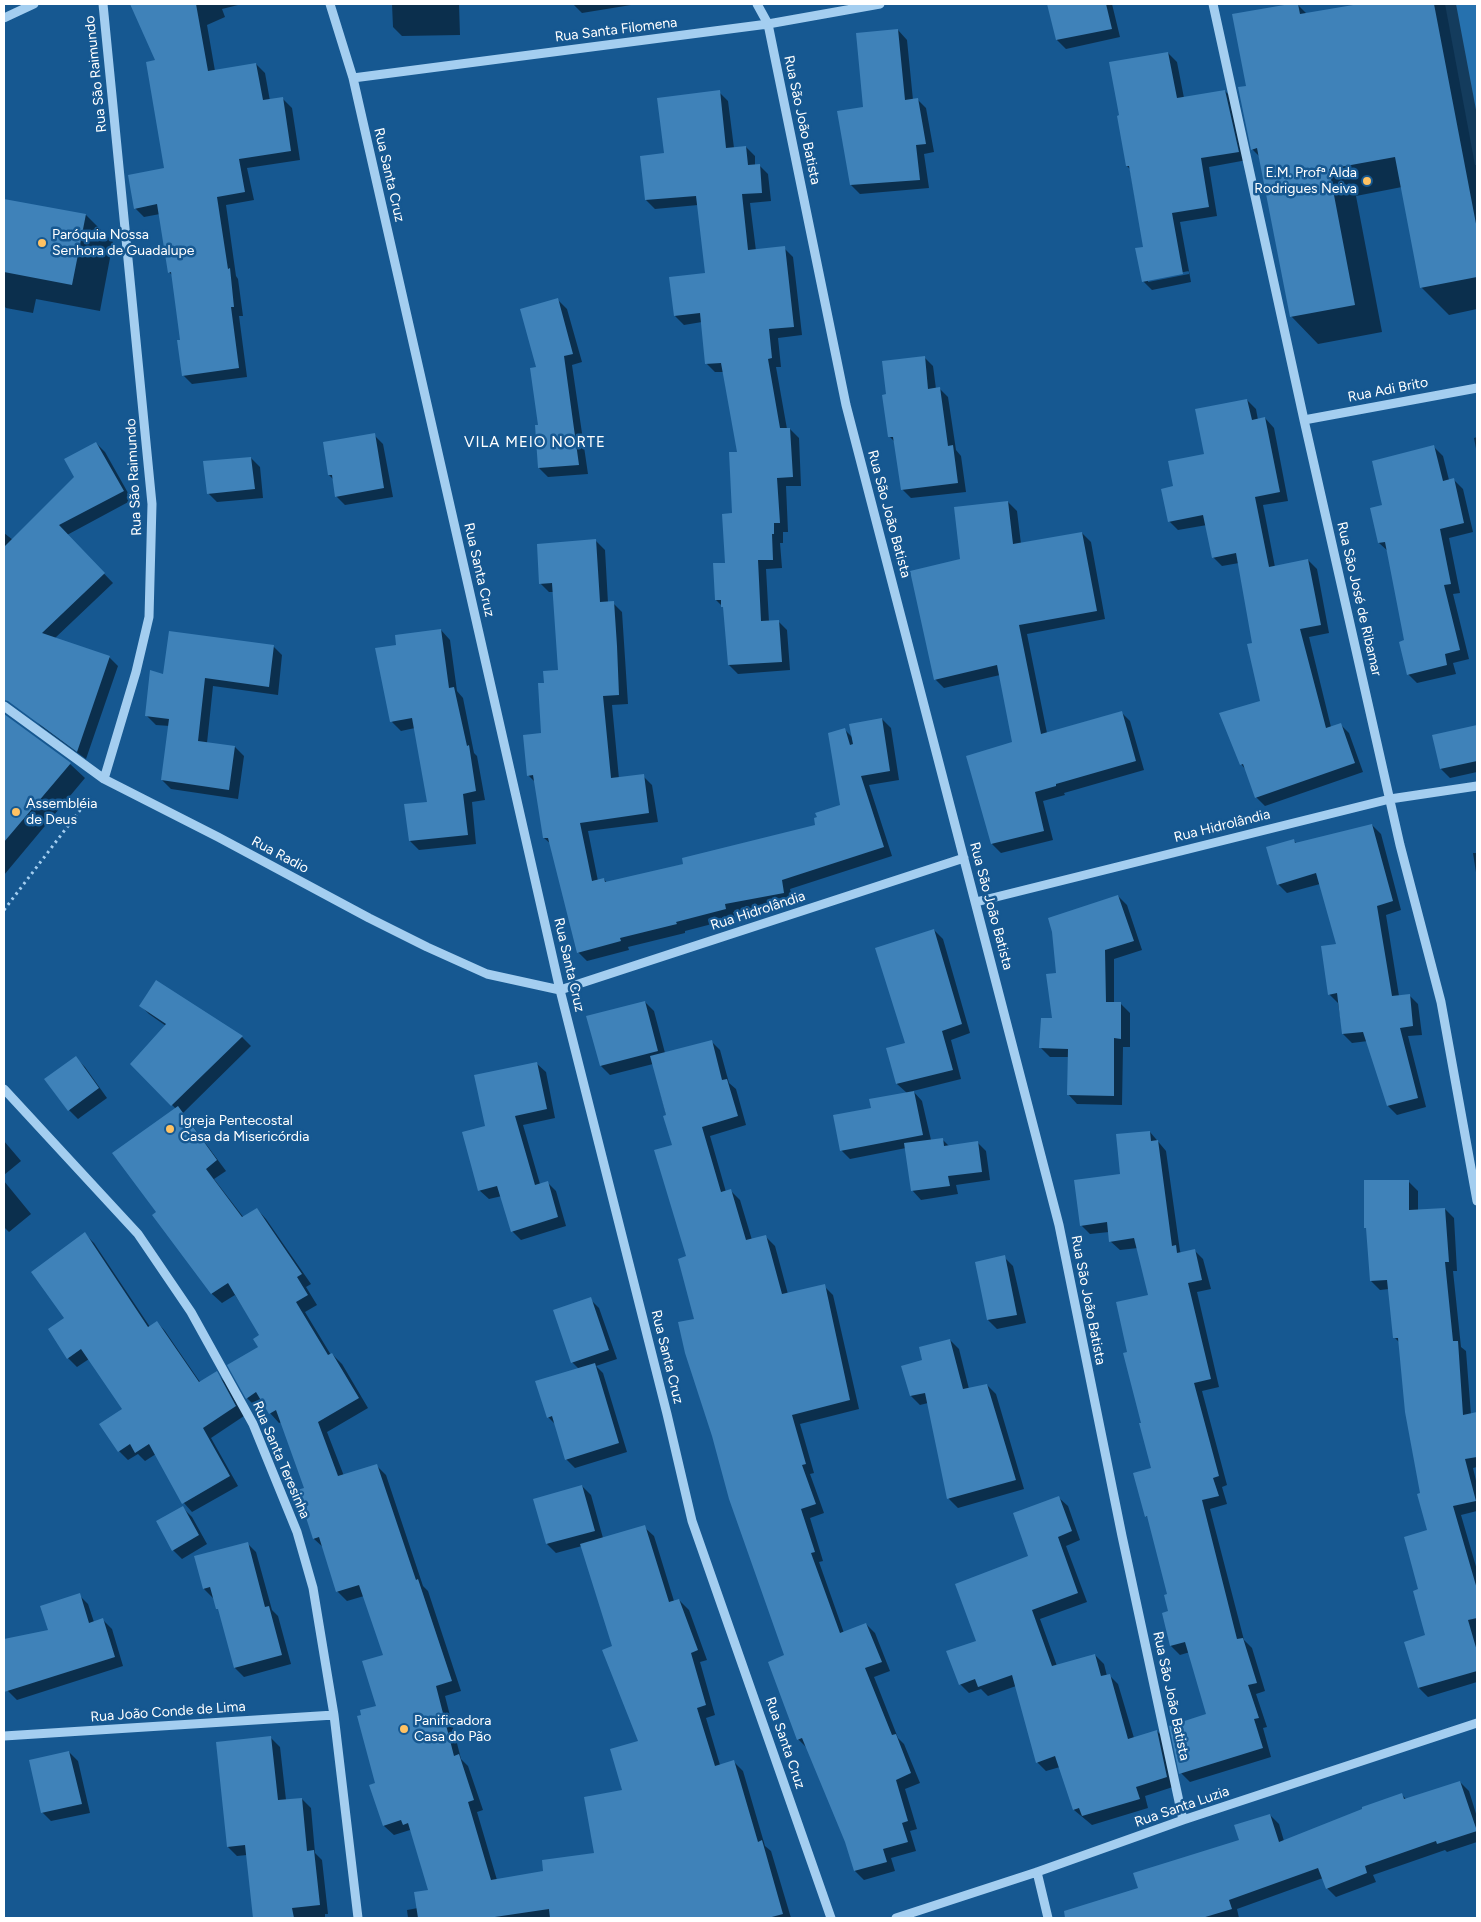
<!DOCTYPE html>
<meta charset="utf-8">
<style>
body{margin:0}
#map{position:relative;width:1481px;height:1922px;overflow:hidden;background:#165891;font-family:Figtree,sans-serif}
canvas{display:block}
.frame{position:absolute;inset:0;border:5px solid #fff;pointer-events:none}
</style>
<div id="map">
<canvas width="1481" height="1922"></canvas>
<div class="frame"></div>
</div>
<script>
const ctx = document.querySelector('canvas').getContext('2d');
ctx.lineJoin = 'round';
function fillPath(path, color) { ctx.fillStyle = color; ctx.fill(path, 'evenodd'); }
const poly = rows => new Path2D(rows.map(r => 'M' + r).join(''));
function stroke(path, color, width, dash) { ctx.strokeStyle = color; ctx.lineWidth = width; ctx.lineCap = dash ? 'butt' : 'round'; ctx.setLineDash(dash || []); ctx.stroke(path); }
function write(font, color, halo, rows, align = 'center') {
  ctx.font = font + ' Figtree,sans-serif'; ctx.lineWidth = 5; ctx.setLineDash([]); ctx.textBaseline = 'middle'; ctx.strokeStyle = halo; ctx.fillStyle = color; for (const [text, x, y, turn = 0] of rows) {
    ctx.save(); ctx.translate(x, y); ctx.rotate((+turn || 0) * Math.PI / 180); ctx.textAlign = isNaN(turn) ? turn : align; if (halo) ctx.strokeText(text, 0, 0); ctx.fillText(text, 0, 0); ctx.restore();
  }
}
const green = poly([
 [1445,4,1477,4,1477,165,1475,165]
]);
const shadow = poly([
 [133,4,242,4,222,9,225,17,207,25,215,71,256,64,265,73,270,101,283,99,292,108,300,160,247,168,254,200,226,205,236,276,238,279,243,316,239,316,247,377,192,384,183,375,181,341,173,276,169,272,160,214,144,217,135,208,165,169,156,61],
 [392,4,459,4,460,35,402,36,393,27],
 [573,4,631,4,631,5,582,13],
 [1066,4,1112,4,1120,37,1066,49,1057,40,1049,7],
 [1297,4,1307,14,1366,4,1456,4,1477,115,1477,309,1449,315,1421,287,1402,187,1356,196,1382,332,1318,344,1291,316,1260,157,1252,149,1247,87,1233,15],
 [898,30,907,40,913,100,917,99,926,108,934,152,924,154,929,188,860,194,851,185,864,108],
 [1168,53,1177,62,1184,98,1225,91,1234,100,1247,160,1209,167,1217,216,1180,222,1191,282,1152,290,1143,281,1144,248,1130,169,1127,166,1120,116],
 [1189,271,1189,274,1148,282,1148,279],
 [719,92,728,101,734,148,746,147,755,156,755,166,759,165,768,174,771,201,750,203,756,251,784,248,793,257,797,291,802,335,778,338,781,367,776,367,787,429,790,429,799,438,801,486,786,486,788,532,783,532,783,543,780,543,782,568,766,569,769,622,778,621,787,630,790,670,738,674,729,665,724,608,716,600,726,564,733,514,738,453,724,372,715,372,706,363,702,322,684,325,675,316,706,274,698,205,655,209,646,200,666,155],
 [4,200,86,215,113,242,100,311,36,299,33,313,6,308,4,306],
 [558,300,567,309,582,362,572,365,588,474,548,477,539,468,538,368],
 [924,357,933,366,936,389,939,388,948,397,956,450,961,456,966,492,911,498,902,489,895,442,890,437,888,395],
 [1247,400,1256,409,1258,420,1265,418,1274,428,1288,501,1263,505,1275,567,1308,560,1317,569,1329,633,1309,637,1331,727,1340,724,1349,733,1363,772,1265,806,1256,797,1246,770,1241,764,1261,701,1254,644,1239,563,1222,566,1213,557,1207,525,1178,530,1169,521,1175,487,1206,455],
 [374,435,383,444,393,497,345,505,336,496,334,480,329,475],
 [1477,437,1477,454,1474,438],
 [96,443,105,452,132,500,67,535,113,583,54,639,109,657,118,666,86,759,42,727,33,718,37,714,4,692,4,533,13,540,76,477],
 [1434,447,1443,456,1449,480,1454,480,1463,489,1473,532,1449,538,1460,593,1453,594,1469,659,1453,663,1456,674,1417,683,1408,674,1406,641,1389,552,1379,543,1384,506],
 [251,458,260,467,263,498,217,502,208,493],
 [1008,502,1017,511,1021,544,1082,533,1091,542,1105,619,1027,634,1047,733,1121,712,1130,721,1144,770,1064,793,1065,795,1043,801,1053,840,1001,853,992,844,1013,743,1000,675,944,688,935,679,961,560],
 [596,541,605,550,608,603,613,603,622,612,628,704,612,705,619,779,643,776,652,785,658,822,588,831,598,881,604,879,607,883,685,864,817,826,842,805,845,730,853,738,882,719,891,728,899,780,869,785,892,856,790,889,793,901,733,912,735,918,685,931,685,933,628,947,629,950,587,961,578,952,551,844,544,838,536,783,528,775,542,734,545,684,559,671,554,592,549,592,540,583],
 [441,630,450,640,457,691,463,698,474,753,477,756,485,800,472,802,476,844,419,850,410,841,428,803,415,728,401,731,392,722],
 [273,646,282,655,278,695,213,686,207,743,235,747,244,756,238,799,171,789,162,780,170,726,156,725,147,716,164,676],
 [1477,727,1477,772,1450,778,1441,769,1434,736],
 [24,730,70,764,85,778,4,875,4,753],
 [1372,825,1381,834,1401,910,1386,915,1399,996,1409,995,1418,1004,1422,1035,1408,1036,1426,1107,1397,1115,1388,1106,1368,1041,1352,1043,1343,1034,1338,1003,1329,994,1337,945,1320,884,1287,893,1278,884,1294,841,1297,844],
 [1473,853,1477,853,1477,880,1477,879],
 [1118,896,1127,905,1142,950,1114,959,1114,1003,1121,1004,1130,1013,1130,1047,1123,1047,1122,1105,1077,1104,1068,1094,1069,1057,1050,1057,1041,1048,1054,1019,1058,974],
 [934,930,943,939,970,1033,951,1040,961,1079,913,1091,922,1101,931,1140,942,1139,949,1146,977,1142,986,1151,990,1180,956,1185,958,1194,921,1200,912,1190,906,1148,850,1159,841,1150,873,1109,907,1093,897,1084,888,1048,906,1044],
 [156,981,242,1037,251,1046,183,1113,226,1171,214,1179,244,1218,257,1209,266,1219,311,1284,306,1287,317,1305,305,1312,331,1355,332,1354,342,1364,368,1408,327,1432,344,1476,376,1465,386,1475,423,1586,428,1591,461,1691,445,1696,461,1759,468,1766,483,1810,477,1812,497,1880,545,1872,596,1854,624,1791,639,1742,613,1647,582,1546,556,1553,547,1544,582,1486,591,1495,603,1538,644,1527,654,1536,674,1601,679,1600,689,1610,707,1660,700,1662,715,1715,706,1718,720,1765,734,1762,743,1771,765,1846,771,1851,791,1918,728,1918,685,1789,649,1800,679,1918,408,1918,407,1910,418,1908,429,1891,411,1831,410,1830,394,1835,384,1826,371,1785,376,1784,378,1707,385,1656,364,1596,347,1601,337,1591,324,1548,314,1539,299,1491,306,1489,282,1422,279,1423,270,1413,264,1403,257,1408,247,1398,229,1365,259,1347,261,1336,235,1295,222,1303,212,1294,154,1215,157,1213,176,1109,132,1064,166,1026,149,1014,140,1005],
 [645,1002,654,1011,665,1053,711,1041,720,1050,729,1083,736,1089,746,1125,710,1136,726,1192,731,1191,740,1200,752,1240,766,1237,775,1246,788,1294,824,1286,833,1295,859,1409,800,1424,814,1473,810,1474,824,1513,810,1518,823,1561,819,1562,844,1633,866,1624,875,1633,890,1671,874,1677,898,1738,904,1744,920,1783,905,1789,917,1829,910,1831,916,1851,891,1858,895,1871,864,1880,855,1871,846,1841,808,1749,798,1739,785,1656,695,1320,674,1145,653,1064,610,1075,601,1066],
 [76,1058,85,1067,107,1098,78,1119,69,1110],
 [536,1063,546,1072,555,1118,523,1125,540,1184,547,1182,556,1191,566,1226,521,1240,512,1231,502,1196,489,1199,479,1190,486,1127],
 [1150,1132,1166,1151,1180,1251,1181,1253,1194,1250,1203,1259,1211,1289,1197,1292,1219,1387,1202,1391,1227,1485,1222,1487,1227,1504,1210,1509,1244,1640,1252,1648,1265,1691,1256,1694,1267,1727,1263,1728,1271,1757,1190,1782,1181,1773,1208,1715,1190,1652,1180,1655,1171,1646,1163,1614,1170,1612,1169,1595,1150,1519,1146,1516,1153,1469,1128,1353,1149,1296,1138,1248,1120,1250,1110,1241,1109,1232,1090,1234,1081,1225,1122,1175],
 [4,1141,21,1161,4,1175],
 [4,1181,31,1214,9,1232,4,1227],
 [1409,1182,1418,1191,1418,1211,1445,1209,1454,1218,1457,1271,1453,1271,1461,1347,1466,1351,1471,1415,1477,1413,1477,1467,1473,1468,1477,1485,1477,1511,1461,1515,1477,1570,1477,1682,1428,1697,1419,1688,1405,1643,1426,1636,1420,1590,1428,1531,1400,1343,1395,1338,1389,1289,1380,1290,1371,1281,1368,1230,1365,1227],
 [85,1234,94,1243,150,1327,157,1322,165,1331,200,1382,216,1373,225,1382,244,1416,211,1438,238,1486,192,1512,184,1503,156,1454,145,1461,138,1454,128,1460,119,1451,123,1409,89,1359,77,1367,68,1358,66,1318],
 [1004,1257,1013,1266,1026,1323,997,1329,988,1320],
 [590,1299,599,1308,617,1359,596,1366,603,1373,627,1452,575,1468,566,1459,556,1425,548,1417,579,1369,572,1362],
 [950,1340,959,1349,969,1389,987,1385,996,1394,1024,1489,958,1508,949,1499,928,1403,920,1405,911,1396,924,1361],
 [1058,1497,1068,1506,1080,1540,1066,1546,1087,1602,1040,1619,1057,1666,1095,1655,1104,1664,1107,1676,1109,1675,1118,1684,1134,1738,1157,1731,1166,1740,1176,1786,1145,1796,1148,1808,1092,1825,1074,1810,1060,1767,1046,1771,1037,1762,1016,1686,988,1696,981,1689,969,1693,960,1684,977,1642,1030,1557],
 [183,1508,192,1517,207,1544,182,1559,173,1550],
 [247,1543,256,1552,272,1610,278,1616,291,1664,244,1677,235,1668,220,1611,213,1598,204,1589,196,1557],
 [79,1595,88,1604,94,1622,103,1620,112,1629,123,1666,17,1700,8,1691,4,1672,4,1640,49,1631],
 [271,1738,280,1747,286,1800,302,1799,311,1808,315,1853,322,1860,328,1914,325,1914,325,1918,254,1918,247,1855,237,1856,228,1847],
 [69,1752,78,1761,90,1813,51,1821,42,1812],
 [1460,1782,1469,1791,1477,1817,1477,1842,1447,1852,1445,1850,1373,1875,1376,1882,1336,1897,1327,1888,1323,1878,1237,1909,1239,1918,1075,1918,1072,1910,1140,1889,1240,1841,1270,1815,1279,1824,1284,1841,1402,1795,1406,1799]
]);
const building = poly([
 [130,4,196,4,208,71,256,63,263,100,283,97,291,151,239,159,245,192,217,197,228,269,230,268,234,307,231,307,239,368,182,376,177,340,180,340,171,272,168,273,157,204,134,209,128,175,164,168,146,62,155,60],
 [1047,4,1106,4,1112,29,1056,40],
 [1290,4,1298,4,1300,14,1359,4,1434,4,1477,229,1477,277,1420,288,1395,157,1329,169,1355,305,1290,317,1257,148,1251,150,1238,87,1246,86,1232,14],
 [898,29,905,100,918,98,926,144,916,145,920,180,850,185,837,111,863,107,856,33],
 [1168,52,1177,98,1225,90,1239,152,1201,158,1209,207,1172,213,1183,274,1142,282,1135,248,1143,247,1129,166,1126,166,1117,116,1119,115,1109,62],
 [720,90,726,148,746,146,748,165,760,164,762,193,742,194,748,250,785,246,794,327,769,329,772,358,768,359,780,428,790,428,793,477,777,478,780,523,774,523,774,534,772,534,773,560,758,560,761,621,779,620,782,662,728,665,723,607,721,607,721,600,715,600,713,563,725,563,722,514,732,513,729,452,737,452,721,363,705,364,700,313,674,316,669,277,705,273,696,196,645,200,640,156,664,153,657,98],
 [4,199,86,214,72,285,4,272],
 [558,298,573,354,564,356,579,465,538,468,535,425,538,425,530,368,536,367,520,309],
 [925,356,928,389,940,387,948,446,953,445,958,483,901,490,893,437,888,437,882,395,886,394,882,361],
 [1247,399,1252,420,1265,417,1280,492,1255,497,1269,567,1308,559,1321,625,1300,629,1326,728,1341,723,1355,763,1255,798,1243,764,1240,765,1219,713,1260,701,1247,644,1252,643,1236,553,1212,558,1203,515,1168,522,1161,489,1173,486,1168,461,1204,454,1195,409],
 [375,433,384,488,335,497,332,475,328,475,323,442],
 [96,442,124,491,59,525,105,573,42,633,110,656,77,752,8,701,4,700,4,547,74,477,64,459],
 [1434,445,1443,481,1454,478,1464,523,1440,529,1451,584,1444,585,1460,650,1445,654,1447,665,1407,675,1399,642,1404,640,1385,542,1378,543,1370,508,1382,505,1372,461],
 [251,457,255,489,207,494,203,461],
 [1008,501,1013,544,1082,532,1097,611,1019,625,1041,734,1122,711,1136,761,1056,784,1056,786,1035,792,1044,831,991,844,966,756,1012,742,997,665,934,680,910,571,960,559,954,507],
 [596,539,600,602,614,601,617,646,619,695,603,696,611,778,644,774,649,813,580,823,592,881,604,878,605,882,683,864,682,858,815,825,814,818,817,817,815,813,840,805,828,733,845,728,850,745,853,744,849,724,882,718,890,771,861,776,884,847,782,880,784,893,725,904,726,909,676,922,677,924,620,938,621,941,577,953,548,838,543,838,533,775,527,776,523,735,541,733,538,683,544,683,543,671,558,670,552,583,539,584,537,544],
 [441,629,449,688,454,687,467,746,469,745,476,791,463,794,468,835,409,841,404,804,427,802,412,718,390,722,375,648,396,645,395,635],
 [169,631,274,645,269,687,205,678,198,741,235,746,229,790,161,780,169,719,145,716,150,670,163,674],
 [4,714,71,763,4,842],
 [1477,725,1477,761,1440,769,1432,735],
 [1372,824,1393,901,1377,906,1392,996,1410,994,1413,1026,1400,1028,1418,1098,1387,1106,1363,1032,1342,1034,1337,993,1328,995,1321,946,1336,944,1316,873,1277,885,1266,847,1294,839,1295,843],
 [1118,895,1134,941,1105,950,1106,1002,1121,1002,1121,1039,1114,1038,1114,1096,1067,1095,1068,1049,1039,1048,1041,1018,1052,1018,1046,974,1056,973,1052,932,1048,918],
 [934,929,962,1024,942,1031,953,1070,896,1084,886,1048,905,1043,875,948],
 [156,980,243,1036,171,1106,130,1064,166,1024,139,1006],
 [645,1001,658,1051,600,1066,586,1016],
 [712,1040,722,1080,727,1079,738,1116,702,1127,721,1192,731,1189,746,1240,766,1235,782,1294,825,1284,850,1400,792,1415,806,1464,802,1465,816,1504,801,1509,815,1552,811,1553,840,1633,866,1623,882,1662,865,1668,892,1735,896,1734,911,1773,896,1780,908,1821,902,1823,908,1842,883,1849,887,1862,854,1871,845,1842,802,1738,797,1740,768,1662,784,1655,729,1499,712,1436,685,1353,678,1322,694,1319,678,1259,686,1256,654,1150,672,1145,663,1116,666,1115,650,1056],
 [76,1056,99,1088,68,1111,44,1079],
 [537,1062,547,1109,515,1116,535,1185,548,1181,558,1217,511,1232,497,1186,478,1191,462,1132,485,1126,474,1075],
 [914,1091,923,1135,840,1151,833,1115,871,1108,869,1099],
 [178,1106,217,1160,206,1169,242,1217,257,1208,302,1274,297,1277,308,1295,296,1302,328,1355,332,1353,359,1398,318,1422,338,1476,377,1464,416,1580,418,1579,452,1681,436,1686,454,1756,459,1754,474,1800,468,1802,491,1880,543,1871,542,1860,594,1853,584,1797,622,1790,610,1749,638,1741,602,1650,612,1646,580,1544,645,1525,669,1602,679,1599,698,1650,691,1653,706,1705,697,1708,715,1766,734,1760,758,1842,762,1840,783,1914,768,1918,550,1918,549,1909,488,1918,418,1918,414,1892,428,1890,408,1823,403,1825,401,1820,383,1826,369,1785,375,1783,357,1716,361,1715,360,1710,376,1706,362,1661,383,1655,359,1585,336,1592,319,1537,313,1539,297,1490,304,1488,276,1410,269,1414,256,1392,246,1399,227,1365,258,1347,253,1339,259,1335,228,1283,211,1294,152,1215,156,1212,112,1153],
 [1150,1131,1151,1141,1158,1140,1172,1246,1176,1245,1177,1253,1195,1249,1202,1280,1188,1283,1211,1379,1194,1383,1219,1476,1213,1478,1219,1496,1202,1500,1237,1639,1243,1638,1257,1683,1248,1685,1259,1718,1254,1719,1263,1748,1179,1774,1169,1726,1206,1714,1185,1642,1170,1646,1162,1613,1168,1611,1164,1595,1167,1594,1147,1516,1145,1517,1133,1473,1151,1468,1139,1423,1141,1423,1123,1353,1127,1352,1116,1302,1148,1295,1134,1238,1109,1242,1107,1222,1080,1226,1074,1180,1120,1174,1116,1134],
 [943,1138,944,1146,978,1141,982,1172,948,1176,950,1186,911,1191,904,1143],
 [1364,1180,1409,1180,1409,1210,1445,1208,1449,1262,1445,1262,1453,1341,1458,1341,1463,1415,1477,1412,1477,1457,1465,1459,1476,1501,1453,1506,1477,1589,1477,1618,1468,1620,1477,1651,1477,1671,1418,1688,1404,1642,1425,1635,1413,1591,1418,1589,1404,1537,1427,1530,1417,1494,1420,1493,1405,1412,1398,1338,1393,1338,1387,1280,1370,1281,1366,1228,1364,1228],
 [85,1232,148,1327,157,1321,199,1382,217,1371,236,1406,203,1428,230,1476,182,1504,149,1444,135,1453,130,1444,118,1452,99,1424,122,1409,81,1349,67,1359,48,1329,64,1318,31,1272],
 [1005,1255,1017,1315,987,1320,975,1262],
 [591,1297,609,1350,571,1363,553,1310],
 [950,1339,963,1389,987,1384,1016,1480,947,1499,925,1393,910,1396,901,1366,922,1360,919,1347],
 [595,1363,619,1443,565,1460,552,1416,547,1418,535,1381],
 [582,1485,595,1531,546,1544,533,1499],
 [1059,1496,1072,1531,1058,1537,1078,1593,1032,1610,1052,1666,1095,1654,1101,1676,1110,1674,1128,1739,1157,1730,1167,1777,1136,1787,1140,1799,1082,1816,1079,1808,1073,1810,1055,1756,1036,1763,1012,1675,978,1687,975,1679,959,1685,946,1651,976,1641,955,1584,1028,1556,1013,1513],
 [183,1506,199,1535,172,1551,156,1521],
 [248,1542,265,1607,269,1606,282,1655,234,1668,218,1609,216,1609,210,1587,203,1589,194,1556],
 [80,1593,89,1623,103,1618,115,1657,4,1692,4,1639,48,1630,40,1606],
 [271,1736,278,1800,302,1798,307,1851,314,1850,320,1905,292,1908,294,1918,253,1918,245,1845,227,1847,216,1742],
 [69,1751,82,1804,41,1813,29,1760],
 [1460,1781,1477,1831,1437,1844,1436,1841,1365,1866,1367,1873,1326,1889,1318,1868,1229,1900,1232,1909,1202,1918,1065,1918,1064,1911,1138,1888,1133,1873,1239,1840,1234,1825,1270,1814,1279,1842,1362,1809,1362,1807,1402,1793,1404,1799]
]);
const path = poly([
 [4,910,90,797]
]);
const minor = poly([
 [103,4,152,504,149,617,136,672,104,779],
 [330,4,353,78,560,990,667,1414,692,1521,831,1918],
 [757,4,768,24,846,405,1059,1225,1122,1536,1183,1820],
 [1213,4,1304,420,1400,845,1441,1002,1477,1201],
 [4,18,34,4],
 [353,78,768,24,880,4],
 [1304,420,1477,388],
 [4,706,104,779,218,837,369,918,427,947,487,974,560,990,964,858],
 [976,902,1390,799,1477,786],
 [4,1089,138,1234,191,1312,253,1424,297,1532,313,1588,334,1715,358,1918],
 [4,1736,334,1715],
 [1037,1872,1048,1918],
 [896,1918,1037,1872,1183,1820,1477,1723]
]);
const markers = [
 [1367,181,5,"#ffc263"],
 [42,243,5,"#ffc263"],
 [16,812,5,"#ffc263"],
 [170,1129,5,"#ffc263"],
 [404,1729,5,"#ffc263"]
];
const streetNames = [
 ["Rua Santa Filomena",616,30,-7],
 ["Rua São Raimundo",96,74,-96],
 ["Rua São João Batista",802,120,78],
 ["Rua Santa Cruz",389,175,77],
 ["Rua Adi Brito",1388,390,-11],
 ["Rua São Raimundo",134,477,-93],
 ["Rua São João Batista",889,514,75],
 ["Rua Santa Cruz",479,570,77],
 ["Rua São José de Ribamar",1359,599,77],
 ["Rua Hidrolândia",1222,826,-14],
 ["Rua Radio",280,855,28],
 ["Rua São João Batista",991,906,75],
 ["Rua Hidrolândia",758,911,-18],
 ["Rua Santa Cruz",569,965,77],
 ["Rua São João Batista",1088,1300,79],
 ["Rua Santa Cruz",667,1357,76],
 ["Rua Santa Teresinha",281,1460,67],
 ["Rua São João Batista",1171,1696,78],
 ["Rua João Conde de Lima",168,1712,-4],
 ["Rua Santa Cruz",785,1743,71],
 ["Rua Santa Luzia",1182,1807,-19]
];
const poiNames = [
 ["E.M. Profª Alda",1357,173,"right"],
 ["Rodrigues Neiva",1357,189,"right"],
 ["Paróquia Nossa",52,235],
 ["Senhora de Guadalupe",52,251],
 ["Assembléia",26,804],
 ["de Deus",26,820],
 ["Igreja Pentecostal",180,1121],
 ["Casa da Misericórdia",180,1137],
 ["Panificadora",414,1721],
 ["Casa do Pão",414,1737]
];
const neighbourhoodNames = [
 ["VILA MEIO NORTE",535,443]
];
fillPath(green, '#2671ae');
fillPath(shadow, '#0007');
fillPath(building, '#3f82b9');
stroke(path, '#a4cef0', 3, [2.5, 4]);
stroke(minor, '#a4cef0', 9);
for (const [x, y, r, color] of markers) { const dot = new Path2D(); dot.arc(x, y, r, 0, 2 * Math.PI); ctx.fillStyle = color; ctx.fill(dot); stroke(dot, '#165891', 2); }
write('14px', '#fff', '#165891', streetNames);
write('14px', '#fff', '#165891', poiNames, 'left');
ctx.letterSpacing = '1px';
write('15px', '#fff', '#165891', neighbourhoodNames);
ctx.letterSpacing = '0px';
</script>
